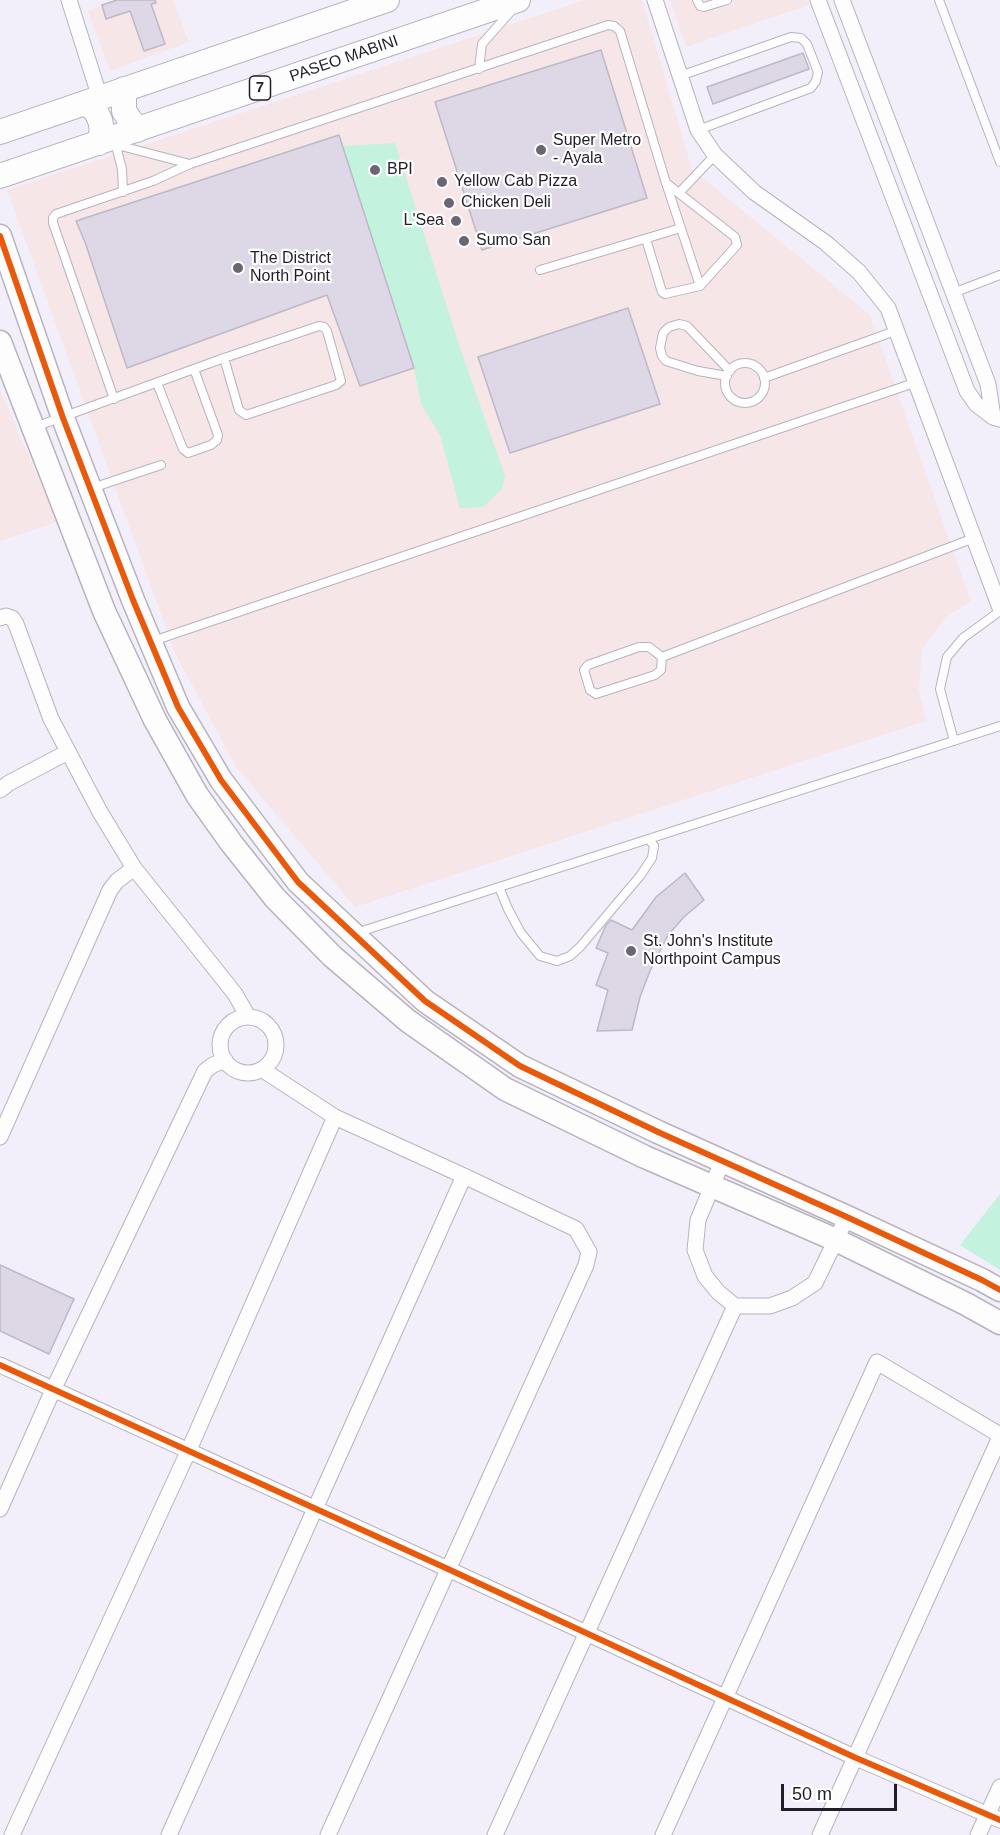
<!DOCTYPE html>
<style>
body{margin:0}
#map{position:relative;width:1000px;height:1835px;overflow:hidden;background:#f3effa;font-family:Helvetica,sans-serif}
canvas{display:block}
.scale{position:absolute;left:781px;top:1784px;width:116px;height:27px;box-sizing:border-box;border:3px solid #221e29;border-top:0;padding-left:8px;font-size:18px;line-height:21px;white-space:nowrap;color:#221e29;-webkit-text-stroke:4px #fff;paint-order:stroke}
</style>
<div id="map">
<canvas width="1000" height="1835"></canvas>
<div class="scale">50 m</div>
</div>
<script>
const ctx = document.querySelector('canvas').getContext('2d');
ctx.lineJoin = 'round';
function fillPath(path, color) { ctx.fillStyle = color; ctx.fill(path, 'evenodd'); }
const poly = rows => new Path2D(rows.map(r => 'M' + r).join(''));
function stroke(path, color, width, dash) { ctx.strokeStyle = color; ctx.lineWidth = width; ctx.lineCap = dash ? 'butt' : 'round'; ctx.setLineDash(dash || []); ctx.stroke(path); }
function write(font, color, halo, rows, align = 'center') {
  ctx.font = font + ' Helvetica,sans-serif'; ctx.lineWidth = 4.5; ctx.setLineDash([]); ctx.textBaseline = 'middle'; ctx.strokeStyle = halo; ctx.fillStyle = color; for (const [text, x, y, turn = 0] of rows) {
    ctx.save(); ctx.translate(x, y); ctx.rotate((+turn || 0) * Math.PI / 180); ctx.textAlign = isNaN(turn) ? turn : align; if (halo) ctx.strokeText(text, 0, 0); ctx.fillText(text, 0, 0); ctx.restore();
  }
}
const commercial = poly([
 [117,0,173,0,189,42,110,71,88,11],
 [585,0,642,0,692,169,870,315,971,601,948,616,922,649,919,689,926,721,355,907,236,767,175,653,7,190],
 [670,0,807,0,809,5,686,47],
 [0,389,57,522,0,541]
]);
const green = poly([
 [395,143,460,348,505,476,502,489,483,507,460,508,440,435,421,404,414,368,342,146],
 [1000,1194,1000,1270,960,1245]
]);
const building = poly([
 [117,0,155,0,156,3,151,4,165,44,144,51,130,11,106,19,102,5,117,0],
 [601,50,647,198,482,250,435,102,601,50],
 [803,53,809,69,713,104,707,87,803,53],
 [339,135,414,368,360,386,327,295,127,368,85,242,76,221,339,135],
 [628,308,660,404,510,453,478,357,628,308],
 [685,873,704,900,684,917,668,935,650,971,640,997,632,1030,597,1031,608,990,596,985,608,953,596,948,606,925,611,920,632,930,656,897,685,873],
 [0,1265,74,1299,49,1354,0,1331,0,1265]
]);
const lane = poly([
 [697,0,700,6,704,7,727,0],
 [939,0,1000,162],
 [479,69,482,44,512,10],
 [680,76,791,37,801,38,807,44,818,72,816,81,811,88,698,130],
 [115,142,122,169,123,192],
 [117,145,190,164],
 [679,193,715,155],
 [646,239,662,292,665,294,700,286,737,245,735,237,666,183],
 [540,270,681,228],
 [953,293,1000,275],
 '725 383a20 20 0 1 1 40 0a20 20 0 1 1-40 0Z',
 [727,376,698,371,666,361,662,356,660,348,663,333,669,327,679,324,687,326,730,371],
 [764,378,898,330],
 [157,383,183,449,188,453,211,445,217,440,218,435,194,369],
 [114,399,53,223,53,218,56,214,153,181,190,164,608,25,614,26,620,31,666,183,700,286],
 [35,427,224,358,319,326,324,327,327,331,341,381,336,385,246,415,239,410,224,358],
 [92,488,161,465],
 [153,641,917,382],
 [639,647,649,647,662,657,661,670,655,675,596,694,590,690,584,670,588,665,639,647],
 [662,657,974,538],
 [954,741,940,689,947,657,963,638,1000,611],
 [499,887,508,909,521,933,540,956,557,961,570,956,580,947,640,876,652,858,654,846,649,839],
 [356,933,1000,726]
]);
const street = poly([
 [69,0,100,98],
 [655,0,698,130,715,155,754,192,826,243,859,272,888,308,1000,608],
 [818,0,967,391,976,404,993,417,1000,419],
 [842,0,988,384,993,417],
 [0,618,6,616,12,618,16,624,51,719,100,812,134,868,212,965,235,994,247,1015],
 [0,790,9,783,68,752],
 '220 1045a28 28 0 1 1 56 0a28 28 0 1 1-56 0Z',
 [263,1070,335,1117,464,1176,576,1229,589,1252,586,1265,328,1835],
 [0,1137,110,890,117,881,134,868],
 [722,1162,698,1220,695,1250,705,1276,718,1292,735,1306,770,1306,792,1298,815,1283,847,1217],
 [0,1365,448,1569,854,1757,1000,1820],
 [0,1509,53,1390,205,1071,213,1065,225,1060],
 [12,1835,188,1452,335,1117],
 [169,1835,464,1176],
 [495,1835,735,1306],
 [663,1835,877,1362,1000,1435],
 [820,1835,1000,1437],
 [978,1835,1000,1787]
]);
const secondary = poly([
 [0,236,63,418,133,600,178,707,221,780,298,882,425,1001,520,1066,658,1132,847,1217,982,1280,1000,1290],
 [0,342,104,611,155,720,197,795,232,844,275,898,332,956,408,1021,505,1089,645,1157,836,1240,966,1304,1000,1323]
]);
const primary = poly([
 [124,89,124,111,137,130],
 [85,103,95,110,100,120,102,130,99,143],
 [0,132,387,0],
 [0,176,518,0]
]);
const cycleway = poly([
 [0,236,63,418,133,600,178,707,221,780,298,882,425,1001,520,1066,658,1132,847,1217,982,1280,1000,1290],
 [0,1365,448,1569,854,1757,1000,1820]
]);
const markers = [
 [541,150,6,"#6b6772"],
 [375,170,6,"#6b6772"],
 [442,182,6,"#6b6772"],
 [449,203,6,"#6b6772"],
 [456,221,6,"#6b6772"],
 [464,241,6,"#6b6772"],
 [238,268,6,"#6b6772"],
 [631,951,6,"#6b6772"]
];
const shields = [
 [260,88,21]
];
const shieldNames = [
 ["7",260,88]
];
const streetNames = [
 ["PASEO MABINI",344,59,-19]
];
const poiNames = [
 ["Super Metro",553,141],
 ["- Ayala",553,159],
 ["BPI",387,170],
 ["Yellow Cab Pizza",454,182],
 ["Chicken Deli",461,203],
 ["L'Sea",444,221,"right"],
 ["Sumo San",476,241],
 ["The District",250,259],
 ["North Point",250,277],
 ["St. John's Institute",643,942],
 ["Northpoint Campus",643,960]
];
fillPath(commercial, '#f6e6e8');
fillPath(green, '#c3f2de');
fillPath(building, '#ddd7e6');
stroke(building, '#bdb9c4', 1.5);
stroke(lane, '#b7b3be', 10);
stroke(street, '#b7b3be', 17);
stroke(secondary, '#b7b3be', 25);
stroke(primary, '#b7b3be', 26);
stroke(lane, '#fdfdfe', 8);
stroke(street, '#fdfdfe', 15);
stroke(secondary, '#fdfdfe', 22);
stroke(primary, '#fdfdfe', 24);
stroke(cycleway, '#e8590c', 6);
for (const [x, y, r, color] of markers) { const dot = new Path2D(); dot.arc(x, y, r, 0, 2 * Math.PI); ctx.fillStyle = color; ctx.fill(dot); stroke(dot, '#fff', 2); }
for (const [x, y, w] of shields) { const box = new Path2D(); box.roundRect(x - w / 2, y - 12, w, 24, 4.5); ctx.fillStyle = '#fff'; ctx.fill(box); stroke(box, '#221e29', 1.5); }
write('bold 15px', '#221e29', null, shieldNames);
write('16px', '#221e29', '#fff', streetNames);
write('16px', '#221e29', '#fff', poiNames, 'left');
</script>
